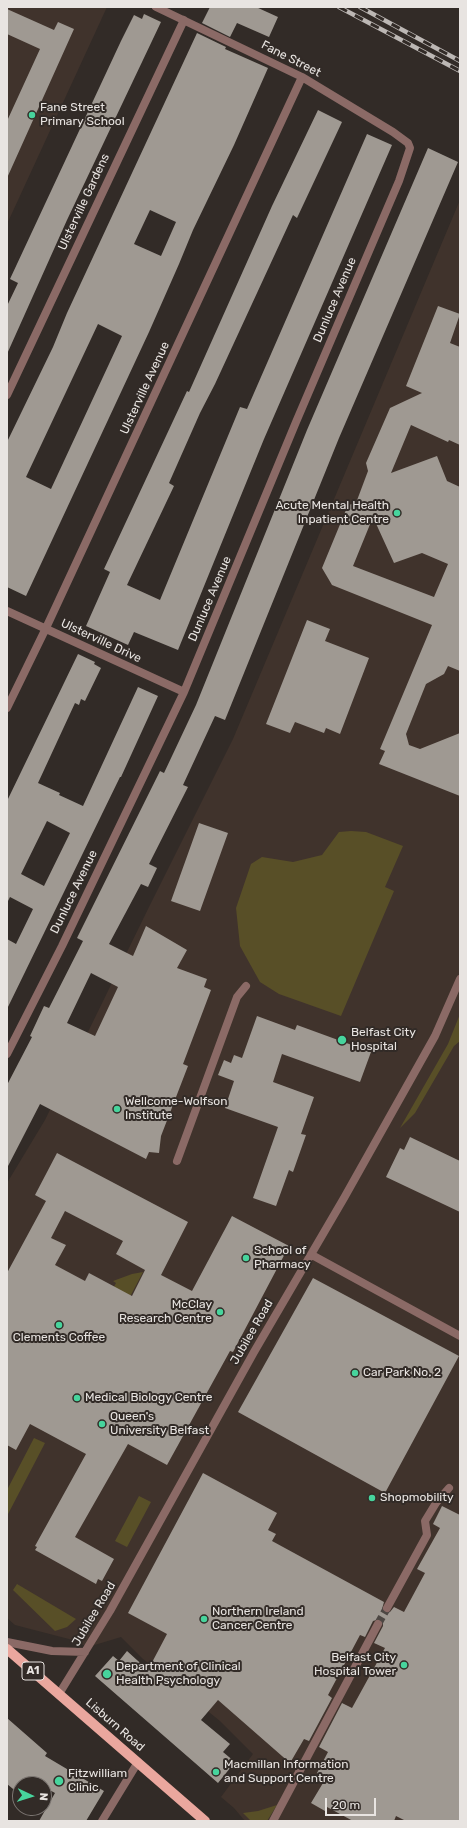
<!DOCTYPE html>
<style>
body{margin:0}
#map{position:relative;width:467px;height:1828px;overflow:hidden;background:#322b27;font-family:Rubik,sans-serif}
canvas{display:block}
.frame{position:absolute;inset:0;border:8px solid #e8e4e1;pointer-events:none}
.north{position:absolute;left:12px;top:1776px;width:40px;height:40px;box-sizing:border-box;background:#322b27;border:1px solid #7b7571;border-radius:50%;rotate:94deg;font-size:11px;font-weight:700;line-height:16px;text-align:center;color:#e8e4e1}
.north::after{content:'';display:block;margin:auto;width:14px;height:18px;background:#47d49d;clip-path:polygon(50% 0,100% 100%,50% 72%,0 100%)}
.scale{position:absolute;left:325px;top:1798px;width:51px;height:18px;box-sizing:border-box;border:2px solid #e8e4e1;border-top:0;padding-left:5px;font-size:12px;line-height:14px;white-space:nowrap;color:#e8e4e1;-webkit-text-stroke:3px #322b27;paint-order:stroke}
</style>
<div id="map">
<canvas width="467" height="1828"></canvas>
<div class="frame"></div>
<div class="north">N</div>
<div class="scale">20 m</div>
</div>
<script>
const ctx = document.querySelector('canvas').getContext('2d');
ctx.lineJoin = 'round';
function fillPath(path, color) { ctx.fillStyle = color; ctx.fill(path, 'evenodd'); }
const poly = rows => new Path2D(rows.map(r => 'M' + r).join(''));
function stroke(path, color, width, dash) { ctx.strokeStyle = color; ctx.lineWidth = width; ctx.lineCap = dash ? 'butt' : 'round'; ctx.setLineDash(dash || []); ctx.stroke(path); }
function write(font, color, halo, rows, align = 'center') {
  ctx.font = font + ' Rubik,sans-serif'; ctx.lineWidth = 4; ctx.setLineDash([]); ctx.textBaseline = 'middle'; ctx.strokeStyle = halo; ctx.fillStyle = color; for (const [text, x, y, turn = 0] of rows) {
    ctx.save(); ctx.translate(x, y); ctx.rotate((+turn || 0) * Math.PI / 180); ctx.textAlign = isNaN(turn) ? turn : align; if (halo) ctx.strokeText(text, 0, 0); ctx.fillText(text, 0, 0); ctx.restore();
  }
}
const built = poly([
 [7,7,107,7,7,224],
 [460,200,460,1821,245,1821,234,1808,221,1797,253,1754,220,1721,143,1659,121,1637,88,1647,69,1639,15,1625,7,1618,7,1183,45,1120,148,909,233,739]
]);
const green = poly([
 [351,831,366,832,403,846,385,887,394,891,341,1016,279,994,260,982,240,946,236,908,251,864,262,857,293,862,322,855,339,832],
 [460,1014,460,1041,454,1046,415,1113,400,1128,448,1044],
 [143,1272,93,1367,77,1359,116,1283,113,1281,132,1274],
 [34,1438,45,1443,7,1516,7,1490],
 [139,1496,151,1502,127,1547,115,1541],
 [17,1584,76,1619,67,1627,55,1631,13,1590],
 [277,1805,267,1821,251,1821,243,1813,258,1811]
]);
const building = poly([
 [210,7,256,7,278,17,269,37,237,23,230,37,202,23],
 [7,9,54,30,58,22,74,29,7,178,7,121,40,49,7,34],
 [144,14,161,22,67,220,7,354,7,306,18,283,10,279,121,41,134,15,142,19],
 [197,33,226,47,225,49,268,68,234,145,193,230,179,264,149,332,26,596,7,587,7,442,53,347,67,313],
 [150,210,176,222,161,256,134,244],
 [98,324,122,336,51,489,26,477],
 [318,110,342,122,297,218,293,215,215,384,200,413,169,483,174,486,127,585,160,600,240,407,247,409,367,134,392,145,264,439,178,650,134,632,128,645,86,626,110,572,104,569,187,391,189,392,272,206],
 [428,148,458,162,339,438,225,720,215,716,183,785,188,787,149,864,157,868,148,887,141,884,109,944,133,956,146,926,187,950,177,968,207,979,204,987,211,990,183,1064,188,1066,161,1136,159,1153,149,1152,146,1159,40,1104,7,1168,7,1085,32,1037,30,1036,44,1006,49,1008,83,941,77,938,160,771,164,773,196,705,307,430],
 [91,973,118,987,95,1036,67,1023],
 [438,306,460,314,450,343,460,347,460,445,449,440,448,442,411,425,391,473,437,456,447,481,460,487,460,671,448,666,444,674,426,684,406,734,409,745,420,749,460,733,460,796,379,764,385,751,380,749,432,625,332,585,322,568,348,505,356,503,368,471,366,463,390,408,422,393,406,386],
 [373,517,394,563,422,553,448,564,434,597,353,566],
 [307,620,330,629,325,641,369,658,340,734,326,728,324,733,295,722,290,733,266,724],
 [78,654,95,662,94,664,101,668,85,701,81,699,79,705,75,703,38,783,60,793,59,795,83,806,138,687,158,696,121,777,120,777,7,1009,7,939,16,944,33,909,10,897,7,903,7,801],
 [47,821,70,833,44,886,21,874],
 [199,823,228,833,200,911,171,901],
 [257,1016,295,1030,297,1025,371,1052,360,1082,282,1054,273,1082,314,1097,301,1134,306,1135,293,1172,289,1170,276,1206,253,1198,278,1127,225,1108,234,1081,218,1075,224,1060,231,1063,234,1055,242,1058],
 [410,1137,460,1161,460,1212,386,1177,400,1148,404,1150],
 [57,1153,188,1222,161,1275,192,1291,232,1216,289,1246,233,1352,230,1351,167,1465,128,1444,75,1537,114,1559,102,1581,98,1579,96,1584,35,1550,37,1547,35,1546,86,1454,30,1424,16,1450,7,1445,7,1273,46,1201,35,1195],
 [65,1211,123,1241,116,1254,145,1270,132,1296,89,1273,85,1281,55,1265,66,1245,51,1238],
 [313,1278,459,1356,385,1493,238,1412],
 [203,1473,277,1513,268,1530,276,1534,272,1541,384,1602,382,1609,387,1613,390,1612,394,1607,404,1612,425,1573,417,1569,440,1528,433,1524,442,1506,460,1515,460,1821,406,1821,396,1816,394,1821,353,1821,327,1807,325,1811,311,1803,326,1778,317,1773,328,1752,319,1747,342,1703,352,1708,385,1648,374,1643,383,1626,383,1621,380,1619,373,1621,365,1637,360,1635,328,1695,332,1698,309,1741,304,1739,290,1763,218,1700,201,1720,230,1744,223,1752,235,1762,218,1783,95,1676,113,1656,119,1661,127,1651,148,1670,167,1634,128,1613],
 [7,1718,47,1753,45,1756,104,1791,86,1821,39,1821,55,1793,44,1787,44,1784,40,1784,30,1778,25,1784,20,1784,20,1790,18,1793,7,1784]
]);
const pedestrianTunnel = poly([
 [378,1624,387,1608]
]);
const pedestrian = poly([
 [177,1161,237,997,246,986],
 [387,1608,427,1535,425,1521,436,1503,449,1488],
 [273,1821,378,1624]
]);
const minor = poly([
 [7,395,184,20],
 [7,611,184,692],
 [7,708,46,628,302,77],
 [7,1054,62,946,184,692,296,422,399,181,410,148,408,143,393,132,302,77,156,7],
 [312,1255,460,1336],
 [7,1642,52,1651,85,1652],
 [59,1694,110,1611,254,1352,344,1198,435,1036,460,979],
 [102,1821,138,1762]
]);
const primary = poly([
 [7,1649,205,1821]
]);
const rail = poly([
 [339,7,460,71],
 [360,7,460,61]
]);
const markers = [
 [32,115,4,"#47d49d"],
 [397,513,4,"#47d49d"],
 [342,1040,5,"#47d49d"],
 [117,1109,4,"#47d49d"],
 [246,1258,4,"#47d49d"],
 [220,1312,4,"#47d49d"],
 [59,1325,4,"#47d49d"],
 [355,1373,4,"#47d49d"],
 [77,1398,4,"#47d49d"],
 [102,1424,4,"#47d49d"],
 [372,1498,4,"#47d49d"],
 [204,1619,4,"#47d49d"],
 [404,1665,4,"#47d49d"],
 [107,1674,5,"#47d49d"],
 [216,1772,4,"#47d49d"],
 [59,1781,5,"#47d49d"]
];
const shields = [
 [33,1671,22]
];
const shieldNames = [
 ["A1",33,1671]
];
const streetNames = [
 ["Fane Street",291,59,27],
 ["Ulsterville Gardens",84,202,-65],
 ["Dunluce Avenue",335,300,-67],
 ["Ulsterville Avenue",145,388,-65],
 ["Dunluce Avenue",210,599,-67],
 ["Ulsterville Drive",101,641,25],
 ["Dunluce Avenue",74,892,-64],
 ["Jubilee Road",252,1332,-60],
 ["Jubilee Road",94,1614,-59],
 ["Lisburn Road",115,1725,41]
];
const poiNames = [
 ["Fane Street",40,108],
 ["Primary School",40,122],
 ["Acute Mental Health",389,506,"right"],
 ["Inpatient Centre",389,520,"right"],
 ["Belfast City",351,1033],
 ["Hospital",351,1047],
 ["Wellcome-Wolfson",125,1102],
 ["Institute",125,1116],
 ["School of",254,1251],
 ["Pharmacy",254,1265],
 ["McClay",212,1305,"right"],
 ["Research Centre",212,1319,"right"],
 ["Clements Coffee",59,1338,"center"],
 ["Car Park No. 2",363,1373],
 ["Medical Biology Centre",85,1398],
 ["Queen's",110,1417],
 ["University Belfast",110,1431],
 ["Shopmobility",380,1498],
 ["Northern Ireland",212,1612],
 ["Cancer Centre",212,1626],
 ["Belfast City",396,1658,"right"],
 ["Hospital Tower",396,1672,"right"],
 ["Department of Clinical",116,1667],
 ["Health Psychology",116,1681],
 ["Macmillan Information",224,1765],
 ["and Support Centre",224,1779],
 ["Fitzwilliam",68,1774],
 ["Clinic",68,1788]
];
fillPath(built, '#40332c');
fillPath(green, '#584f27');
fillPath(building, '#9f9992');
stroke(pedestrianTunnel, '#4d4743', 8, [8, 4]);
stroke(pedestrian, '#8b6a66', 8);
stroke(minor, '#8b6a66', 8);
stroke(primary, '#eaa79e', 10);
stroke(rail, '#bcb7b4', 4.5);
stroke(rail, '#322b27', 3, [9]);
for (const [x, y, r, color] of markers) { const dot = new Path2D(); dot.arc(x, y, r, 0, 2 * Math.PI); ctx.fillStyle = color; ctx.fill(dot); stroke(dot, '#322b27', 1.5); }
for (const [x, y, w] of shields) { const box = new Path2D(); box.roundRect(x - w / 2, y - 9, w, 18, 3); ctx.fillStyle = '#322b27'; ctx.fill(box); stroke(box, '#e8e4e1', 1); }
write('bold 11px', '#e8e4e1', null, shieldNames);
write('12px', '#e8e4e1', '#322b27', streetNames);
write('12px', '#e8e4e1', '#322b27', poiNames, 'left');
</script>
